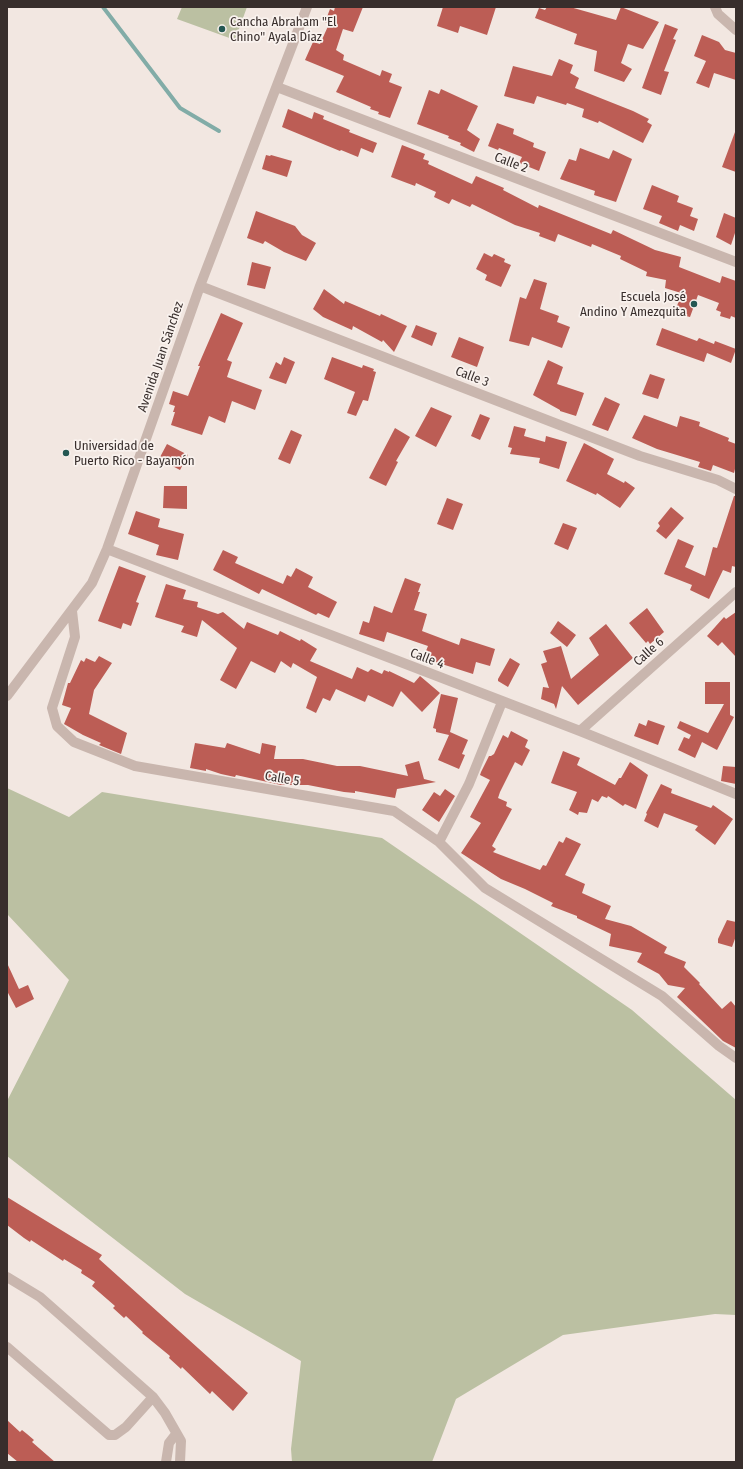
<!DOCTYPE html>
<meta charset="utf-8">
<style>
body{margin:0}
#map{position:relative;width:743px;height:1469px;overflow:hidden;background:#f2e7e1;font-family:"Fira Sans Condensed",sans-serif}
canvas{display:block}
.frame{position:absolute;inset:0;border:8px solid #382e2c;pointer-events:none}
</style>
<div id="map">
<canvas width="743" height="1469"></canvas>
<div class="frame"></div>
</div>
<script>
const ctx = document.querySelector('canvas').getContext('2d');
ctx.lineJoin = 'round';
function fillPath(path, color) { ctx.fillStyle = color; ctx.fill(path, 'evenodd'); }
const poly = rows => new Path2D(rows.map(r => 'M' + r).join(''));
function stroke(path, color, width, dash) { ctx.strokeStyle = color; ctx.lineWidth = width; ctx.lineCap = dash ? 'butt' : 'round'; ctx.setLineDash(dash || []); ctx.stroke(path); }
function write(font, color, halo, rows, align = 'center') {
  ctx.font = font + ' "Fira Sans Condensed",sans-serif'; ctx.lineWidth = 3.5; ctx.setLineDash([]); ctx.textBaseline = 'middle'; ctx.strokeStyle = halo; ctx.fillStyle = color; for (const [text, x, y, turn = 0] of rows) {
    ctx.save(); ctx.translate(x, y); ctx.rotate((+turn || 0) * Math.PI / 180); ctx.textAlign = isNaN(turn) ? turn : align; if (halo) ctx.strokeText(text, 0, 0); ctx.fillText(text, 0, 0); ctx.restore();
  }
}
const green = poly([
 [182,7,247,7,235,40,177,19],
 [7,788,69,817,102,792,382,838,632,1010,736,1100,736,1315,715,1314,563,1335,456,1399,432,1462,292,1462,291,1449,301,1361,185,1294,7,1156,7,1101,69,980,7,914]
]);
const stream = poly([
 [103,7,180,108,219,131]
]);
const building = poly([
 [335,7,363,7,353,32,343,29,336,50,344,55,343,60,380,76,382,70,392,74,389,82,402,87,390,118,378,114,379,112,370,109,371,107,336,92,344,76,305,60,313,42,320,44,329,24,325,22,330,9,334,11],
 [443,7,496,7,487,35,460,26,458,33,437,26],
 [547,7,570,7,616,20,621,7,659,22,643,49,628,44,621,63,632,69,624,82,594,71,597,51,574,44,577,34,535,18,539,8,545,10],
 [665,24,678,29,673,39,676,40,664,71,669,72,661,95,642,88],
 [702,35,719,42,725,50,736,53,736,80,714,73,709,88,696,83,706,61,694,56],
 [559,59,573,65,570,73,579,78,575,88,633,111,649,119,647,122,652,125,643,143,599,121,598,123,582,117,584,109,567,103,566,105,537,96,534,104,504,96,513,66,552,76],
 [441,89,478,106,467,130,480,139,474,152,460,145,461,143,448,138,449,136,417,124,429,90,439,94],
 [288,109,312,119,314,112,324,116,323,119,350,130,349,132,377,143,373,153,361,148,358,157,341,150,340,151,282,127],
 [497,123,514,129,513,134,534,143,533,147,546,152,539,171,519,163,522,157,499,148,498,150,488,146],
 [735,132,736,132,736,172,722,167],
 [402,145,425,154,423,159,429,161,428,164,472,184,476,176,504,188,503,190,538,208,539,205,611,234,613,230,655,250,681,257,679,267,720,283,722,276,736,281,736,318,731,316,730,319,720,316,721,312,716,310,719,303,698,295,690,317,675,313,681,293,665,288,666,280,646,276,647,272,620,259,621,256,592,244,591,247,558,234,555,242,539,236,540,233,515,225,472,204,470,207,452,199,449,204,434,197,436,192,416,183,415,186,391,177],
 [580,148,609,159,613,150,632,159,616,202,594,195,595,191,560,179,569,159,576,161],
 [266,155,270,156,271,155,292,161,287,177,262,169],
 [652,185,679,196,677,202,693,208,690,216,698,219,694,231,680,225,678,231,659,223,662,216,643,209],
 [256,211,295,226,302,235,316,243,306,261,284,252,265,241,263,244,247,238],
 [724,213,736,218,736,230,731,245,716,237],
 [484,253,492,257,494,254,505,259,504,262,511,265,501,287,485,280,487,275,476,269],
 [252,262,271,267,265,289,247,285],
 [534,279,547,283,540,309,559,316,557,322,570,327,562,348,532,337,529,346,509,341,520,297,526,299],
 [324,289,344,304,345,301,380,316,381,314,407,326,394,352,383,340,382,342,353,326,352,330,323,317,313,309],
 [221,313,243,323,227,360,232,362,227,377,262,390,255,410,232,401,225,423,209,416,202,435,171,425,175,412,173,412,175,406,169,404,173,391,188,396,200,366,198,366],
 [416,325,437,333,432,346,411,337],
 [662,328,697,341,699,338,714,344,715,341,736,349,731,363,707,353,704,362,656,345],
 [459,337,484,347,477,367,451,357],
 [284,357,295,362,286,384,269,378,276,362,281,365],
 [332,357,362,368,363,365,374,369,373,371,376,372,368,401,363,400,356,416,347,413,355,392,324,379],
 [548,360,563,367,557,384,584,393,576,416,560,411,560,410,533,395],
 [650,374,665,379,658,399,642,394],
 [605,397,620,404,608,431,592,425],
 [431,407,452,416,436,447,415,436],
 [480,414,490,418,480,440,471,436],
 [644,415,677,427,680,416,700,422,699,426,729,438,728,441,736,444,736,465,734,473,713,465,711,471,698,467,700,462,657,449,632,438],
 [514,426,526,429,524,436,545,442,546,436,567,442,559,469,539,463,540,458,510,454,512,448,508,447],
 [395,428,410,437,396,461,398,462,386,486,369,478],
 [291,430,302,435,290,464,278,459],
 [584,443,614,459,607,474,624,483,625,481,635,488,620,508,597,493,596,495,566,481],
 [167,444,188,455,180,470,159,459],
 [164,486,187,486,187,509,163,508],
 [734,496,736,496,736,567,732,566,731,573,723,570,709,599,690,590,692,585,664,574,678,539,694,546,685,567,705,576,713,547,717,548],
 [447,498,463,504,453,530,437,524],
 [671,507,684,518,666,539,656,531,660,526,658,523],
 [136,511,160,519,158,527,184,534,178,560,156,555,159,545,128,534],
 [563,523,577,528,568,550,554,544],
 [223,550,238,557,235,563,283,584,287,575,291,577,296,568,313,577,308,587,337,602,329,618,318,613,316,615,262,589,259,594,213,570],
 [119,566,146,576,136,602,139,603,131,626,123,623,121,629,98,621],
 [405,578,421,584,418,592,420,592,414,610,427,614,422,631,459,645,461,638,495,649,490,666,476,662,473,674,423,658,428,646,387,632,384,642,359,634,363,621,369,623,374,606,392,613],
 [166,584,186,590,183,599,198,602,197,607,218,614,223,612,244,629,247,622,278,635,280,631,300,641,301,639,317,649,310,661,352,679,357,667,368,672,371,669,382,674,384,670,389,672,389,671,414,683,420,676,440,693,422,712,401,691,393,707,368,695,365,702,336,689,330,701,323,698,316,713,306,708,317,677,293,663,291,668,281,661,275,673,251,661,236,689,220,680,237,648,202,620,197,637,181,632,184,626,155,617],
 [647,608,664,632,650,644,648,641,646,643,629,623],
 [736,612,736,657,722,642,718,646,707,636,724,617,726,619],
 [558,621,576,635,567,647,550,633],
 [606,624,633,658,578,705,562,686,556,709,554,704,541,699,543,687,549,688,541,664,547,662,543,651,561,646,571,679,599,655,589,638],
 [99,656,112,663,94,690,89,714,127,733,121,754,99,745,101,743,83,735,64,724,71,708,62,705,68,683,70,683,81,660,84,662,86,658,95,662],
 [510,658,520,664,508,687,498,681,498,679],
 [705,682,730,682,730,715,734,717,717,750,702,742,695,758,678,750,684,737,689,739,691,735,677,728,680,721,708,733,724,704,705,704],
 [441,694,458,698,450,732,468,740,462,754,465,755,459,769,438,760,449,735,436,732,436,729,433,728],
 [648,720,665,726,658,745,634,736,639,723,646,726],
 [511,731,528,740,525,747,530,750,522,766,515,762,500,792,498,798,507,802,506,806,512,809,492,846,496,849,493,852,540,870,543,865,546,866,559,841,563,843,566,837,581,844,565,875,585,884,582,893,611,906,605,919,631,926,667,947,664,953,686,962,684,967,700,983,699,984,722,1009,731,1001,736,1007,736,1048,723,1041,677,997,685,988,668,985,659,974,637,962,642,953,609,946,611,934,577,918,577,916,551,906,553,903,525,889,501,879,461,853,481,823,470,817,490,780,480,775,481,772,489,756,491,756,494,754,503,735,508,738],
 [195,743,225,748,227,743,260,754,262,743,276,746,274,759,303,759,337,766,360,766,408,776,405,765,419,761,424,779,436,782,397,789,395,798,355,791,355,793,344,792,308,785,281,785,236,775,235,777,221,774,206,769,206,771,190,768],
 [563,751,580,758,577,765,615,785,619,778,621,778,630,762,648,775,636,809,625,804,623,806,608,796,607,798,602,796,598,802,592,799,587,813,579,812,578,815,569,810,577,792,551,783],
 [723,766,736,767,736,784,721,781],
 [661,784,672,789,671,793,711,808,713,805,733,819,715,845,695,830,698,826,664,813,658,828,644,821,647,814,646,813],
 [445,789,455,796,439,822,422,810,434,792,440,796],
 [727,920,736,922,736,936,732,947,718,943,718,939],
 [7,963,19,989,28,985,34,999,16,1008,7,991],
 [7,1197,102,1255,99,1259,248,1393,233,1411,212,1391,210,1394,182,1367,181,1369,169,1358,170,1356,142,1333,143,1332,126,1316,124,1318,113,1308,115,1306,92,1286,95,1282,81,1273,82,1270,64,1259,63,1261,31,1240,30,1242,24,1238,7,1225],
 [7,1420,20,1432,22,1430,27,1434,34,1440,32,1442,55,1462,18,1462,7,1453]
]);
const minor = poly([
 [715,7,718,14,736,30],
 [277,87,736,262],
 [200,286,640,456,718,480,736,489],
 [107,549,580,731,736,794],
 [72,611,75,637,52,708,57,726,74,742,135,766,394,811,439,842,485,888,662,996,719,1046,736,1058],
 [7,696,92,583,107,549,200,286,307,7],
 [580,731,736,592],
 [439,842,469,784,502,702],
 [7,1277,40,1297,153,1397,165,1413,181,1441,180,1462],
 [7,1347,109,1435,115,1435,126,1427,153,1397],
 [166,1462,169,1443,176,1434]
]);
const markers = [
 [222,29,4,"#245752"],
 [694,304,4,"#245752"],
 [66,453,4,"#245752"]
];
const poiNames = [
 ["Cancha Abraham \"El",230,22],
 ["Chino\" Ayala Díaz",230,37],
 ["Escuela José",686,297,"right"],
 ["Andino Y Amezquita",686,312,"right"],
 ["Universidad de",74,446],
 ["Puerto Rico - Bayamón",74,461]
];
const streetNames = [
 ["Calle 2",511,163,21],
 ["Avenida Juan Sánchez",161,357,-71],
 ["Calle 3",472,377,21],
 ["Calle 6",649,652,-42],
 ["Calle 4",427,659,21],
 ["Calle 5",282,779,10]
];
fillPath(green, '#bbc0a2');
stroke(stream, '#82aca7', 4);
fillPath(building, '#bc5d55');
stroke(minor, '#c9b6ae', 10);
for (const [x, y, r, color] of markers) { const dot = new Path2D(); dot.arc(x, y, r, 0, 2 * Math.PI); ctx.fillStyle = color; ctx.fill(dot); stroke(dot, '#f9f2ee', 1.5); }
write('13px', '#382e2c', '#f9f2ee', poiNames, 'left');
write('13px', '#382e2c', '#f9f2ee', streetNames);
</script>
